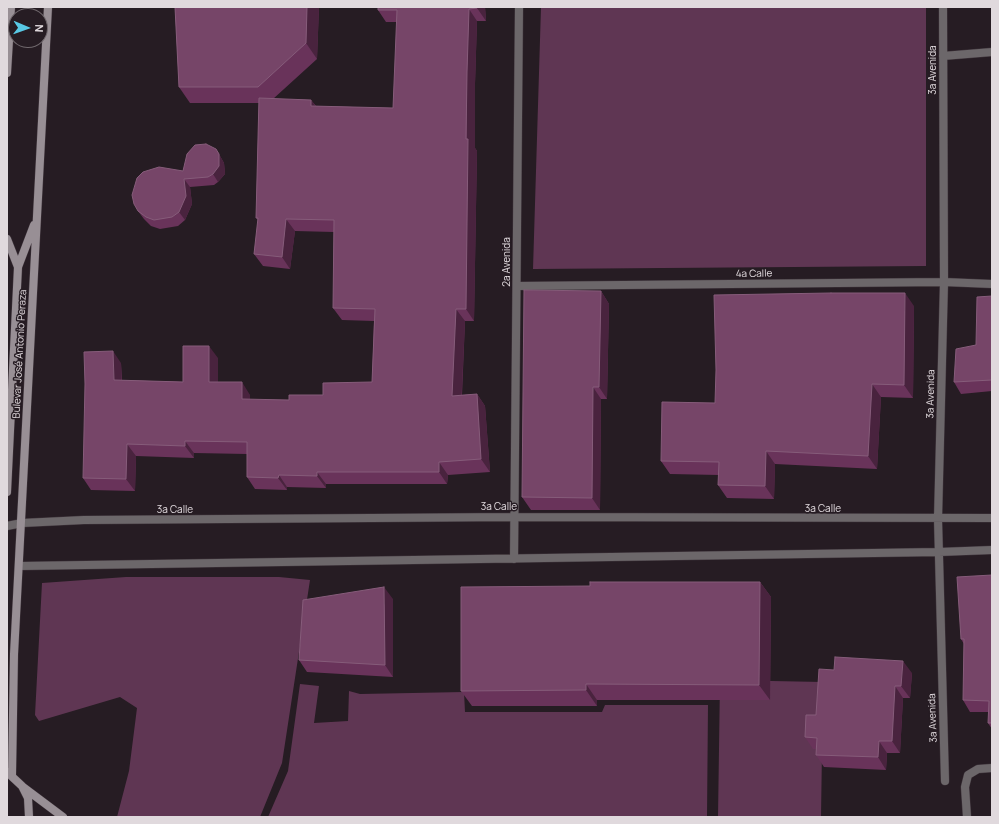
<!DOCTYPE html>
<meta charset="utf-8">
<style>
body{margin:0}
#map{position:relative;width:999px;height:824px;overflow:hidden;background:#261c23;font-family:Manrope,sans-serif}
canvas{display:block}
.frame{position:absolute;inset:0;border:8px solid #e0d9dd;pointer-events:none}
.north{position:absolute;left:8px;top:8px;width:40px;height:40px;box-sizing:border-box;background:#261c23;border:1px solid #70686d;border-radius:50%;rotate:92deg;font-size:11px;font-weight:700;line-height:16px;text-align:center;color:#e0d9dd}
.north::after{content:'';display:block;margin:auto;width:14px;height:18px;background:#58c8e4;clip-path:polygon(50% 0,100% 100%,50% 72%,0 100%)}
</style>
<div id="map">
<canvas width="999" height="824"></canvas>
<div class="frame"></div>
<div class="north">N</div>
</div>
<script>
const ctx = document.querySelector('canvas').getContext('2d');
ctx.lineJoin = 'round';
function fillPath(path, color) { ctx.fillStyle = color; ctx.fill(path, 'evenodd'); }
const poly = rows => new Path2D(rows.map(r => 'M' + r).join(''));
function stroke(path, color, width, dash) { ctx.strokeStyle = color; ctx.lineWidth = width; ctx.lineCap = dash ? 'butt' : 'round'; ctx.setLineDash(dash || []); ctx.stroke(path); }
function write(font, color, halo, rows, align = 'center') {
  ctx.font = font + ' Manrope,sans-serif'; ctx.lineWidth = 3; ctx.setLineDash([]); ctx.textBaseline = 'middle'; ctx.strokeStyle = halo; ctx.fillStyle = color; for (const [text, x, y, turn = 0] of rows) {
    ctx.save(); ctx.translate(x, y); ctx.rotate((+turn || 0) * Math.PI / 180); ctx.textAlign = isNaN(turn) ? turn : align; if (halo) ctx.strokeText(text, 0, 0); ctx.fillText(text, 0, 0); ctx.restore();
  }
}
const green = poly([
 [541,7,926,7,926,266,533,269],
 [126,577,279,577,310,580,282,763,260,817,117,817,129,771,137,708,120,697,39,721,35,715,42,583],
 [720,680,823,682,821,817,718,817],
 [300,684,319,686,314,723,348,721,349,691,360,694,464,692,465,712,602,712,605,705,708,705,707,817,268,817,288,771]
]);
const lane = poly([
 [967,817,965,787,968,775,978,769,992,768]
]);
const street = poly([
 [943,7,944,282,938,519,945,781],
 [943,56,992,52],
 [517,286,944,282,992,284],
 [7,526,22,523,84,520,515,517,992,518],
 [514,559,519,7],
 [20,566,939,552,992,550]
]);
const secondary = poly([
 [7,73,11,7],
 [7,239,18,267],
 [7,492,18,267,34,225],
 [7,772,22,786,28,798,29,817],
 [12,775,14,654,48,7],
 [23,787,63,817]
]);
const wall = poly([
 [175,7,319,7,317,59,273,99,311,100,316,106,393,108,397,22,386,22,378,10,378,7,485,7,486,21,477,21,475,84,475,148,477,151,474,321,465,321,462,395,477,394,485,406,490,472,448,475,447,484,326,484,326,488,287,487,287,490,255,489,247,477,247,454,194,453,194,458,136,456,135,491,91,490,83,478,121,363,122,380,183,382,218,358,218,382,250,395,250,400,289,400,323,395,372,382,374,321,342,320,333,308,334,232,295,231,290,269,263,266,254,254,258,220,256,218,259,103,190,103,179,87],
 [216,149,224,163,225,174,218,182,214,185,190,187,192,204,185,220,178,226,160,229,151,226,144,219,138,211,183,171],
 [601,291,609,304,607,399,601,399,600,510,531,510,522,497],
 [992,296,992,391,961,394,954,382,976,345],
 [914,306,913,398,881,397,877,469,775,464,774,499,727,498,718,485,719,475,670,474,661,461,715,403],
 [992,575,992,729,988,723,988,712,970,712,963,700,964,644,961,639],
 [760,582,771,597,770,700,597,700,597,706,472,706,461,691,590,586],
 [393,599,393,677,307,672,299,660],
 [912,673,910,698,903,698,900,753,887,753,886,770,824,767,816,755,816,749,813,749,805,737,816,715]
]);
const shadedWall = poly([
 [307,7,319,7,317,59,306,43],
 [477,7,485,7,486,21,477,8],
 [469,9,477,21,475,84,475,148,477,151,474,321,466,309,467,72],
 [311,100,320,112,311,106],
 [216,149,224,163,225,174,218,182,213,174],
 [184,179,190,187,192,204,185,220,179,212],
 [286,219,295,231,290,269,282,257],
 [601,291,609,304,607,399,599,387],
 [905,293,914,306,913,398,904,385],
 [456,309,465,321,461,408,452,396],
 [209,346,218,358,218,394,209,382],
 [113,351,121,363,122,392,114,380],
 [242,382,250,395,250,412,242,399],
 [872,384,881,397,877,469,868,456],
 [593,387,601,399,600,510,592,498],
 [477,394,485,406,490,472,481,459],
 [185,441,194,453,194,458,185,446],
 [127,444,136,456,135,491,126,479],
 [766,451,775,464,774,499,765,486],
 [439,462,448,475,447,484,439,472],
 [317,472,326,484,326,488,317,476],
 [279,475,287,487,287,490,278,478],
 [760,582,771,597,770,700,759,685],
 [384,587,393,599,393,677,385,665],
 [903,661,912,673,910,698,901,686],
 [586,684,597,700,597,706,586,690],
 [895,686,903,698,900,753,892,741],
 [879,741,887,753,886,770,878,757]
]);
const building = poly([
 [175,7,307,7,306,43,258,87,179,87,175,7],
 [378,7,477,7,477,8,469,9,467,72,466,139,468,139,466,309,456,309,452,396,477,394,481,459,439,462,439,472,317,472,317,476,279,475,278,478,247,477,247,442,185,441,185,446,127,444,126,479,83,478,85,384,84,352,113,351,114,380,183,382,183,346,209,346,209,382,242,382,242,399,289,400,289,395,323,395,323,383,372,382,375,309,333,308,334,220,286,219,282,257,254,254,258,218,256,218,259,98,311,100,311,106,393,108,397,10,378,10,378,7],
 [206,144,216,149,219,154,219,166,213,174,208,177,184,179,186,196,179,212,172,217,154,220,146,217,138,211,134,204,132,195,137,178,143,172,159,167,183,171,187,154,195,145,206,144],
 [524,290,601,291,599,387,593,387,592,498,522,497,524,290],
 [831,293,905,293,904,385,872,384,868,456,766,451,765,486,718,485,719,462,661,461,662,402,715,403,716,370,714,295,831,293],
 [992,296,992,380,954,382,956,349,976,345,977,297,992,296],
 [992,575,992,723,988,723,989,701,963,700,964,639,961,639,957,577,992,575],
 [590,582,760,582,759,685,586,684,586,690,461,691,461,587,590,586,590,582],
 [384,587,385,665,299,660,303,600,384,587],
 [835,657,903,661,901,686,895,686,892,741,879,741,878,757,816,755,817,738,805,737,806,715,816,715,819,669,834,670,835,657]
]);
const streetNames = [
 ["3a Avenida",933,70,-90],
 ["2a Avenida",507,262,-90],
 ["4a Calle",754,274,-1],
 ["Bulevar José Antonio Peraza",20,354,-87],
 ["3a Avenida",931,394,-89],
 ["3a Calle",499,507],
 ["3a Calle",823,509],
 ["3a Calle",175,510],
 ["3a Avenida",933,718,-92]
];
fillPath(green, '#5f3653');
stroke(lane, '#40363d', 9);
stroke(street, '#40363d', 9);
stroke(secondary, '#40363d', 9);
stroke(lane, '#6c676a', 8);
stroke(street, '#6c676a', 8);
stroke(secondary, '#988f95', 8);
fillPath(wall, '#69335a');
fillPath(shadedWall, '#49233e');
fillPath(building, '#764568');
stroke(building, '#865c7a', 1);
write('10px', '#e0d9dd', '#261c23', streetNames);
</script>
